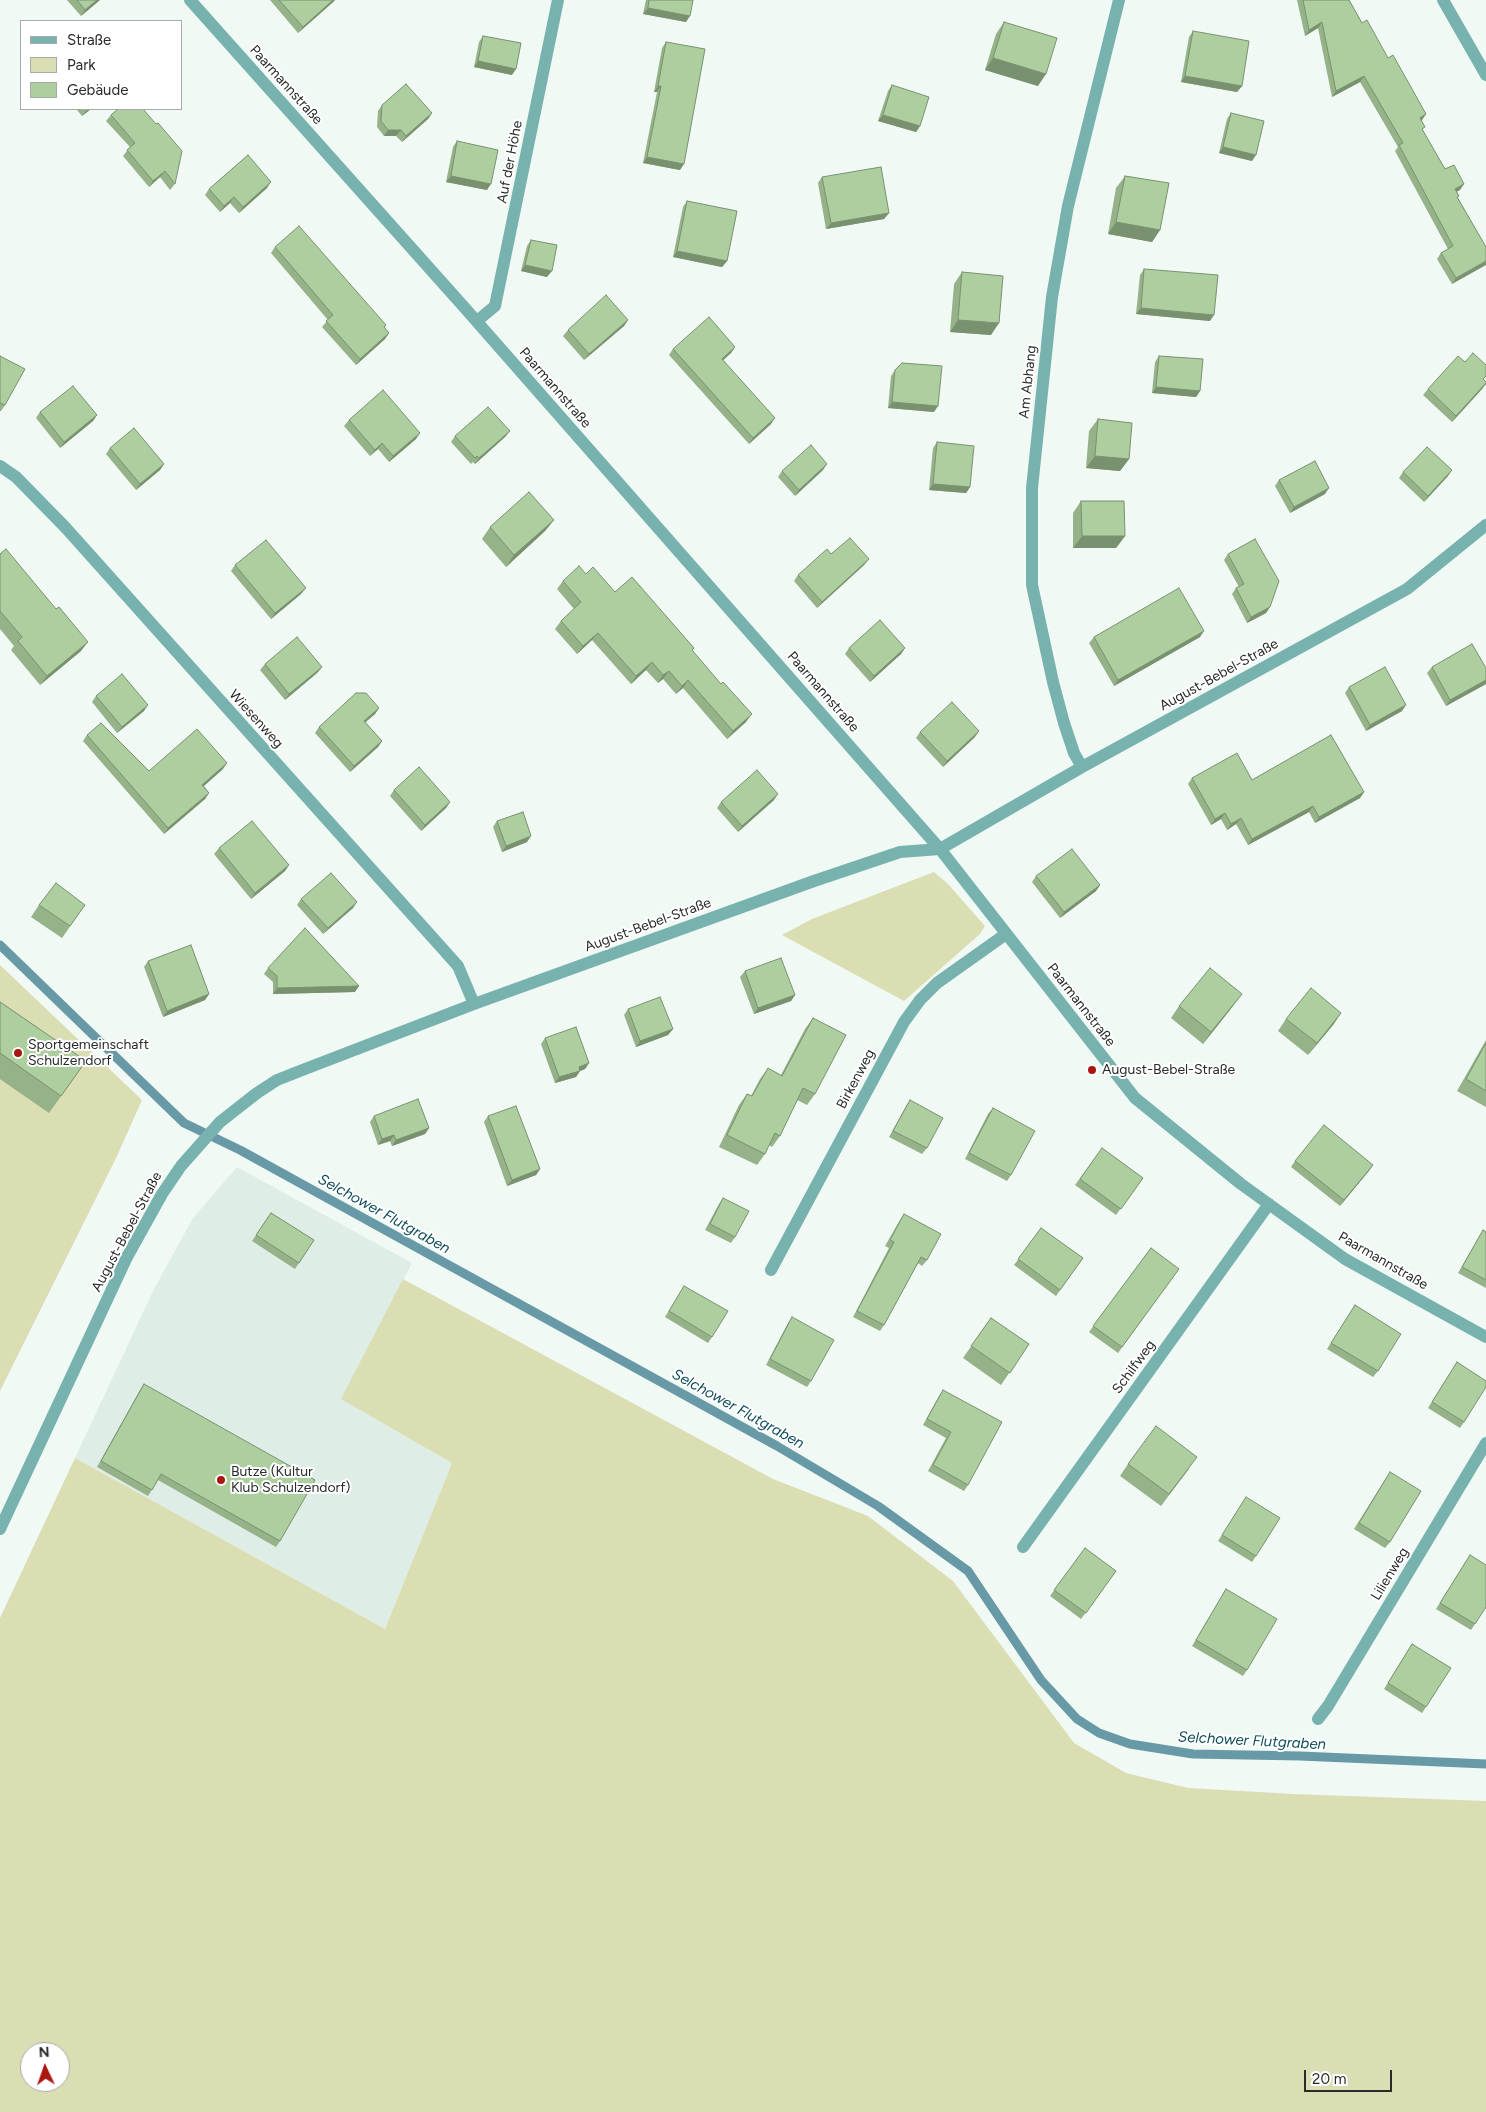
<!DOCTYPE html>
<meta charset="utf-8">
<style>
body{margin:0}
#map{position:relative;width:1486px;height:2112px;overflow:hidden;background:#f0f9f4;font-family:Figtree,sans-serif}
canvas{display:block}
.legend{position:absolute;left:20px;top:20px;width:162px;height:90px;box-sizing:border-box;background:#fff;border:1px solid #a9aaaa;margin:0;padding:6px 9px;list-style:none;font-size:15px;color:#282b2a}
.legend li{display:flex;align-items:center;gap:10px;height:25px}
.legend b{width:25px;border:1px solid #a9aaaa}
.north{position:absolute;left:20px;top:2042px;width:50px;height:50px;box-sizing:border-box;background:#fff;border:1px solid #a9aaaa;border-radius:50%;rotate:357deg;font-size:14px;font-weight:700;line-height:20px;text-align:center;color:#282b2a}
.north::after{content:'';display:block;margin:auto;width:18px;height:22px;background:#aa1713;clip-path:polygon(50% 0,100% 100%,50% 72%,0 100%)}
.scale{position:absolute;left:1304px;top:2070px;width:88px;height:22px;box-sizing:border-box;border:2px solid #282b2a;border-top:0;padding-left:6px;font-size:15px;line-height:18px;white-space:nowrap;color:#282b2a;-webkit-text-stroke:4px #fff;paint-order:stroke}
</style>
<div id="map">
<canvas width="1486" height="2112"></canvas>
<ul class="legend">
<li><b style="height:6px;background:#78b2ae"></b>Straße</li>
<li><b style="height:14px;background:#dbddb3"></b>Park</li>
<li><b style="height:14px;background:#adcf9f"></b>Gebäude</li>
</ul>
<div class="north">N</div>
<div class="scale">20 m</div>
</div>
<script>
const ctx = document.querySelector('canvas').getContext('2d');
ctx.lineJoin = 'round';
function fillPath(path, color) { ctx.fillStyle = color; ctx.fill(path, 'evenodd'); }
const poly = rows => new Path2D(rows.map(r => 'M' + r).join(''));
function stroke(path, color, width, dash) { ctx.strokeStyle = color; ctx.lineWidth = width; ctx.lineCap = dash ? 'butt' : 'round'; ctx.setLineDash(dash || []); ctx.stroke(path); }
function write(font, color, halo, rows, align = 'center') {
  ctx.font = font + ' Figtree,sans-serif'; ctx.lineWidth = 4; ctx.setLineDash([]); ctx.textBaseline = 'middle'; ctx.strokeStyle = halo; ctx.fillStyle = color; for (const [text, x, y, turn = 0] of rows) {
    ctx.save(); ctx.translate(x, y); ctx.rotate((+turn || 0) * Math.PI / 180); ctx.textAlign = isNaN(turn) ? turn : align; if (halo) ctx.strokeText(text, 0, 0); ctx.fillText(text, 0, 0); ctx.restore();
  }
}
const built = poly([
 [237,1167,412,1263,342,1399,452,1463,385,1629,75,1458,153,1291,193,1218]
]);
const green = poly([
 [934,872,948,884,985,926,980,934,904,1001,782,935,812,919],
 [0,965,142,1100,117,1156,0,1391],
 [403,1279,773,1479,868,1516,953,1581,1074,1743,1126,1773,1188,1788,1293,1794,1486,1801,1486,2112,0,2112,0,1618,75,1458,385,1629,452,1463,341,1399],
 [30,2052,60,2052,60,2082,30,2082]
]);
const stream = poly([
 [0,945,184,1123,240,1150,777,1446,878,1506,968,1571,1041,1680,1077,1719,1099,1733,1130,1744,1193,1754,1300,1756,1486,1764]
]);
const minor = poly([
 [190,0,464,307,940,849,1135,1098,1241,1184,1345,1259,1486,1337],
 [1443,0,1486,75],
 [477,321,495,306,558,0],
 [0,466,16,477,65,527,458,966,474,1004],
 [1082,767,1074,753,1064,723,1053,682,1032,585,1032,488,1052,297,1068,206,1119,0],
 [771,1270,904,1022,920,1000,937,983,1006,934],
 [0,1529,127,1257,162,1194,181,1166,220,1122,257,1093,277,1080,305,1069,474,1004,814,881,900,852,940,849,1082,767,1407,589,1486,525],
 [1023,1547,1269,1204],
 [1318,1719,1328,1706,1486,1443]
]);
const wall = poly([
 [67,0,100,0,81,16],
 [270,0,335,0,332,3,298,33],
 [646,0,693,0,686,22,643,14],
 [1297,0,1349,0,1362,23,1388,58,1426,114,1421,121,1423,131,1445,169,1460,190,1457,191,1458,198,1486,247,1452,284,1437,259,1441,253,1448,249,1395,151,1398,147,1360,82,1332,97,1318,28,1305,36],
 [1004,22,1038,86,985,70,996,34],
 [1193,31,1242,86,1237,92,1181,82,1189,37],
 [483,36,512,75,474,67,479,42],
 [666,42,680,170,643,163,657,92,654,92,662,48],
 [892,85,920,126,916,132,878,121,888,91],
 [382,105,432,113,428,119,402,142,396,136,384,136,377,127,378,111],
 [76,109,91,109,82,116],
 [118,109,175,184,170,190,160,177,149,187,123,156,130,147,106,121,111,115],
 [1231,113,1252,161,1219,153,1227,119],
 [457,141,487,190,446,182,453,147],
 [1125,176,1160,230,1152,242,1108,234,1116,188],
 [822,177,889,213,884,219,826,229,818,183],
 [267,188,239,213,230,203,220,212,205,195,209,189],
 [687,201,727,261,722,267,673,257,683,207],
 [531,240,547,277,521,271,527,246],
 [275,247,386,325,384,328,389,333,385,339,356,365,322,327,328,320,271,253],
 [1144,269,1210,321,1136,314,1140,275],
 [962,272,991,335,950,332,954,284],
 [628,320,624,326,584,360,563,336,568,330],
 [735,347,731,353,723,360,771,424,749,444,669,355,673,349],
 [0,356,5,405,1,411,0,411],
 [1159,356,1200,391,1196,397,1152,393,1155,362],
 [895,370,934,412,888,408,891,376],
 [1484,380,1486,384,1482,389,1452,422,1423,395,1428,389],
 [40,412,97,415,93,421,60,448,36,418],
 [1098,419,1129,459,1120,471,1086,468,1089,431],
 [349,420,416,439,389,462,378,449,370,456,344,426],
 [510,431,505,437,475,464,473,462,471,464,451,442,455,436],
 [937,442,970,487,966,493,929,490,933,448],
 [110,448,164,464,160,470,136,490,106,454],
 [823,470,795,496,778,477,782,471],
 [1403,472,1448,476,1424,502,1399,478],
 [1279,480,1325,494,1290,513,1275,486],
 [1081,501,1125,536,1116,548,1073,548,1073,513],
 [554,520,545,531,506,567,482,539,490,527],
 [0,554,81,651,40,685,11,650,14,646,0,629],
 [831,554,869,559,864,565,817,608,794,581,798,575],
 [1228,554,1270,607,1266,613,1247,623,1232,594,1236,588,1239,587,1224,560],
 [235,565,301,594,271,619,231,571],
 [586,574,615,592,692,651,746,722,727,739,683,688,676,694,663,679,658,683,646,670,631,684,592,640,577,654,555,629,561,621,574,609,557,589,563,581],
 [1094,637,1200,637,1114,686,1089,643],
 [849,648,905,648,901,654,870,682,845,654],
 [265,664,322,667,317,673,285,700,260,670],
 [1432,667,1486,668,1486,684,1446,706,1427,673],
 [1349,687,1402,711,1366,731,1345,693],
 [96,696,144,711,117,733,92,702],
 [379,708,375,714,365,722,382,741,378,747,350,772,315,733,319,727],
 [920,732,975,737,943,767,916,738],
 [87,735,149,771,223,769,204,786,209,793,205,799,164,834,83,741],
 [1192,778,1252,780,1364,792,1360,798,1315,823,1309,812,1248,845,1236,824,1227,830,1221,819,1211,825,1188,784],
 [394,790,450,802,446,808,421,831,390,796],
 [774,800,738,832,717,808,721,802],
 [497,821,527,842,502,852,493,827],
 [219,848,289,865,285,871,251,899,214,854],
 [1036,876,1100,885,1096,891,1060,918,1032,882],
 [301,899,353,908,323,934,297,905],
 [39,905,85,905,62,938,31,917],
 [148,961,209,994,205,1000,163,1017,144,967],
 [268,968,355,992,273,994,273,982,264,974],
 [745,971,795,995,791,1001,754,1014,740,977],
 [0,1002,86,1061,49,1113,0,1079],
 [1179,1006,1233,1006,1203,1044,1171,1018],
 [628,1009,673,1029,668,1035,636,1047,624,1015],
 [1341,1013,1333,1025,1308,1055,1278,1031,1286,1019],
 [813,1018,815,1094,807,1105,797,1100,780,1136,772,1147,769,1145,765,1154,757,1165,719,1147,739,1105,747,1094,751,1096,760,1079,768,1068,781,1075,805,1029],
 [545,1038,589,1063,585,1069,580,1071,576,1077,555,1083,541,1044],
 [1486,1040,1486,1107,1457,1091],
 [910,1100,927,1148,922,1154,889,1137,906,1106],
 [993,1108,1011,1175,1007,1181,965,1159,988,1114],
 [374,1116,429,1128,425,1134,392,1146,390,1141,378,1145,370,1122],
 [488,1116,540,1169,536,1175,507,1186,484,1122],
 [1102,1148,1143,1178,1116,1215,1075,1185],
 [1295,1161,1373,1165,1340,1206,1291,1167],
 [723,1198,735,1237,731,1243,705,1230,719,1204],
 [271,1213,314,1240,295,1269,252,1241],
 [904,1214,927,1260,922,1266,918,1263,884,1325,880,1331,853,1317,889,1248,885,1246,900,1220],
 [1041,1228,1083,1258,1056,1296,1014,1265],
 [1483,1230,1486,1232,1486,1288,1458,1273],
 [1151,1248,1179,1269,1118,1353,1089,1332],
 [684,1286,712,1337,708,1343,665,1317],
 [1355,1305,1378,1371,1373,1377,1327,1349],
 [792,1317,811,1381,807,1387,766,1365,788,1323],
 [991,1318,1029,1344,1001,1385,963,1358],
 [1457,1362,1464,1422,1460,1428,1428,1408],
 [144,1384,280,1541,276,1547,158,1480,148,1496,97,1467,140,1390],
 [943,1390,968,1485,964,1491,928,1471,946,1438,923,1425,939,1396],
 [1128,1464,1189,1469,1161,1506,1120,1476],
 [1386,1478,1390,1542,1385,1548,1354,1529],
 [1246,1497,1256,1556,1252,1562,1218,1541],
 [1085,1548,1116,1571,1081,1619,1050,1596],
 [1466,1561,1475,1624,1471,1630,1436,1609],
 [1226,1589,1247,1670,1243,1676,1192,1646],
 [1412,1644,1426,1707,1422,1713,1384,1689]
]);
const shadedWall = poly([
 [97,0,100,0,81,16,85,10],
 [333,0,335,0,332,3,298,33,303,27],
 [648,8,690,16,686,22,643,14],
 [1322,22,1318,28,1305,36,1309,30],
 [993,58,1046,74,1038,86,985,70],
 [478,61,516,69,512,75,474,67],
 [1185,76,1242,86,1237,92,1181,82],
 [1364,76,1360,82,1332,97,1336,91],
 [658,86,661,86,657,92,654,92],
 [88,109,91,109,82,116,87,110],
 [432,113,428,119,402,142,406,136],
 [1426,114,1422,120,1416,124,1420,118],
 [883,115,920,126,916,132,878,121],
 [388,130,401,130,396,136,384,136],
 [1223,147,1256,155,1252,161,1219,153],
 [647,157,684,164,680,170,643,163],
 [165,171,160,177,149,187,153,181],
 [451,176,491,184,487,190,446,182],
 [271,182,267,188,239,213,243,207],
 [1464,184,1460,190,1451,195,1455,189],
 [234,197,230,203,220,212,224,206],
 [889,213,884,219,826,229,831,223],
 [1116,222,1160,230,1152,242,1108,234],
 [677,251,727,261,722,267,673,257],
 [1486,261,1486,265,1452,284,1456,278],
 [525,265,552,271,547,277,521,271],
 [1141,308,1214,315,1210,321,1136,314],
 [628,320,624,326,584,360,589,354],
 [958,320,999,323,991,335,950,332],
 [389,333,385,339,356,365,360,359],
 [735,347,731,353,718,365,722,359],
 [1486,383,1482,389,1452,422,1456,416],
 [1156,387,1200,391,1196,397,1152,393],
 [892,402,938,406,934,412,888,408],
 [97,415,93,421,60,448,64,442],
 [775,418,771,424,749,444,753,438],
 [510,431,505,437,475,464,479,458],
 [420,433,416,439,389,462,393,456],
 [382,443,378,449,370,456,375,450],
 [1095,456,1129,459,1120,471,1086,468],
 [164,464,160,470,136,490,140,484],
 [827,464,823,470,795,496,799,490],
 [1452,470,1448,476,1424,502,1428,496],
 [933,484,970,487,966,493,929,490],
 [1329,488,1325,494,1290,513,1294,507],
 [554,520,545,531,506,567,514,555],
 [1082,536,1125,536,1116,548,1073,548],
 [869,559,864,565,817,608,822,602],
 [306,588,301,594,271,619,275,613],
 [1270,607,1266,613,1247,623,1251,617],
 [1204,631,1200,637,1114,686,1118,680],
 [598,633,592,640,577,654,583,646],
 [88,642,81,651,40,685,47,676],
 [905,648,901,654,870,682,874,676],
 [652,662,646,670,631,684,636,676],
 [322,667,317,673,285,700,289,694],
 [669,671,663,679,658,683,663,675],
 [688,680,683,688,676,694,682,686],
 [1486,680,1486,684,1446,706,1450,700],
 [148,705,144,711,117,733,122,727],
 [1406,705,1402,711,1366,731,1370,725],
 [379,708,375,714,360,727,364,721],
 [752,714,746,722,727,739,733,731],
 [979,731,975,737,943,767,947,761],
 [382,741,378,747,350,772,354,766],
 [227,763,223,769,198,791,202,785],
 [1364,792,1360,798,1315,823,1319,817],
 [209,793,205,799,164,834,168,828],
 [778,794,774,800,738,832,742,826],
 [450,802,446,808,421,831,425,825],
 [1313,806,1309,812,1248,845,1252,839],
 [1225,813,1221,819,1211,825,1215,819],
 [1241,818,1236,824,1227,830,1231,824],
 [531,836,527,842,502,852,506,846],
 [289,865,285,871,251,899,255,893],
 [1100,885,1096,891,1060,918,1064,912],
 [357,902,353,908,323,934,328,928],
 [359,986,355,992,273,994,277,988],
 [209,994,205,1000,163,1017,167,1011],
 [1242,994,1233,1006,1203,1044,1211,1032],
 [795,995,791,1001,754,1014,758,1008],
 [1341,1013,1333,1025,1308,1055,1317,1043],
 [673,1029,668,1035,636,1047,640,1041],
 [589,1063,585,1069,580,1071,576,1077,555,1083,559,1077,579,1067],
 [429,1128,425,1134,392,1146,396,1140],
 [394,1135,390,1141,378,1145,382,1139],
 [1373,1165,1369,1171,1340,1206,1344,1200],
 [540,1169,536,1175,507,1186,512,1180]
]);
const building = poly([
 [77,0,97,0,85,10,77,0],
 [279,0,333,0,303,27,279,0],
 [649,0,693,0,690,16,648,8,649,0],
 [1303,0,1349,0,1362,23,1367,20,1388,58,1393,55,1426,114,1420,118,1425,127,1422,129,1445,169,1454,165,1464,184,1455,189,1459,196,1457,197,1486,247,1486,261,1456,278,1441,253,1453,246,1399,145,1403,143,1364,76,1336,91,1322,22,1309,30,1303,0],
 [1004,22,1057,38,1046,74,993,58,1004,22],
 [1193,31,1249,41,1242,86,1185,76,1193,31],
 [483,36,521,43,516,69,478,61,483,36],
 [666,42,705,49,684,164,647,157,661,86,658,86,666,42],
 [406,84,432,113,406,136,401,130,388,130,381,121,382,105,406,84],
 [892,85,929,97,920,126,883,115,892,85],
 [118,109,143,109,156,124,158,123,182,151,175,184,165,171,153,181,127,150,135,143,111,115,118,109],
 [1231,113,1264,121,1256,155,1223,147,1231,113],
 [457,141,498,150,491,184,451,176,457,141],
 [248,155,271,182,243,207,234,197,224,206,209,189,248,155],
 [881,167,889,213,831,223,822,177,881,167],
 [1125,176,1169,183,1160,230,1116,222,1125,176],
 [687,201,737,211,727,261,677,251,687,201],
 [299,226,386,325,384,327,389,333,360,359,326,321,333,315,275,247,299,226],
 [531,240,557,245,552,271,525,265,531,240],
 [1144,269,1218,275,1214,315,1141,308,1144,269],
 [962,272,1003,276,999,323,958,320,962,272],
 [606,295,628,320,589,354,568,330,606,295],
 [709,317,735,347,722,359,775,418,753,438,673,349,709,317],
 [1473,353,1486,365,1486,376,1483,379,1486,382,1486,383,1456,416,1428,389,1458,356,1465,362,1473,353],
 [0,356,25,369,5,405,0,403,0,356],
 [1159,356,1203,359,1200,391,1156,387,1159,356],
 [902,363,942,366,938,406,892,402,895,370,902,363],
 [73,386,97,415,64,442,40,412,73,386],
 [383,390,420,433,393,456,382,443,375,450,349,420,383,390],
 [488,407,510,431,479,458,477,456,475,458,455,436,488,407],
 [1098,419,1132,423,1129,459,1095,456,1098,419],
 [134,428,164,464,140,484,110,448,134,428],
 [937,442,974,446,970,487,933,484,937,442],
 [811,445,827,464,799,490,782,471,811,445],
 [1427,447,1452,470,1428,496,1403,472,1427,447],
 [1315,461,1329,488,1294,507,1279,480,1315,461],
 [529,492,554,520,514,555,490,527,529,492],
 [1081,501,1124,501,1125,536,1082,536,1081,501],
 [850,538,869,559,822,602,798,575,827,549,831,554,850,538],
 [1255,539,1279,581,1270,607,1251,617,1236,588,1244,584,1228,554,1255,539],
 [266,540,306,588,275,613,235,565,266,540],
 [6,549,56,609,59,607,88,642,47,676,18,641,22,637,0,611,0,554,6,549],
 [579,566,586,574,593,567,615,592,632,577,694,648,692,650,721,684,723,682,752,714,733,731,688,680,682,686,669,671,663,675,652,662,636,676,598,633,583,646,561,621,581,602,563,581,579,566],
 [1179,588,1204,631,1118,680,1094,637,1179,588],
 [880,620,905,648,874,676,849,648,880,620],
 [297,637,322,667,289,694,265,664,297,637],
 [1472,644,1486,668,1486,680,1450,700,1432,667,1472,644],
 [1385,667,1406,705,1370,725,1349,687,1385,667],
 [122,674,148,705,122,727,96,696,122,674],
 [356,693,366,693,379,708,364,721,382,741,354,766,319,727,356,693],
 [952,702,979,731,947,761,920,732,952,702],
 [101,723,149,771,197,729,227,763,202,785,209,793,168,828,87,735,101,723],
 [1331,735,1364,792,1319,817,1313,806,1252,839,1241,818,1231,824,1225,813,1215,819,1192,778,1237,753,1252,780,1331,735],
 [419,767,450,802,425,825,394,790,419,767],
 [757,770,778,794,742,826,721,802,757,770],
 [523,812,531,836,506,846,497,821,523,812],
 [252,821,289,865,255,893,219,848,252,821],
 [1072,849,1100,885,1064,912,1036,876,1072,849],
 [331,873,357,902,328,928,301,899,331,873],
 [56,883,85,905,70,926,39,905,56,883],
 [305,928,359,986,277,988,277,976,268,968,305,928],
 [191,945,209,994,167,1011,148,961,191,945],
 [781,958,795,995,758,1008,745,971,781,958],
 [1210,968,1242,994,1211,1032,1179,1006,1210,968],
 [1311,988,1341,1013,1317,1043,1286,1019,1311,988],
 [660,997,673,1029,640,1041,628,1009,660,997],
 [0,1002,86,1061,61,1096,0,1053,0,1002],
 [813,1018,846,1035,815,1094,803,1088,780,1136,775,1133,765,1154,727,1135,747,1094,752,1096,768,1068,782,1076,813,1018],
 [576,1027,589,1063,579,1067,580,1071,559,1077,545,1038,576,1027],
 [1486,1043,1486,1091,1466,1079,1486,1043],
 [418,1099,429,1128,396,1140,394,1135,382,1139,374,1116,418,1099],
 [910,1100,943,1118,927,1148,893,1131,910,1100],
 [516,1106,540,1169,512,1180,488,1116,516,1106],
 [993,1108,1035,1131,1011,1175,969,1153,993,1108],
 [1324,1125,1373,1165,1344,1200,1295,1161,1324,1125],
 [1102,1148,1143,1178,1121,1209,1080,1179,1102,1148],
 [723,1198,749,1211,735,1237,710,1224,723,1198],
 [271,1213,314,1240,299,1263,256,1235,271,1213],
 [904,1214,941,1234,927,1260,921,1257,884,1325,857,1311,894,1242,890,1240,904,1214],
 [1041,1228,1083,1258,1060,1290,1018,1259,1041,1228],
 [1483,1230,1486,1232,1486,1280,1462,1267,1483,1230],
 [1151,1248,1179,1269,1122,1347,1093,1326,1151,1248],
 [684,1286,728,1311,712,1337,669,1311,684,1286],
 [1355,1305,1401,1334,1378,1371,1331,1343,1355,1305],
 [792,1317,834,1340,811,1381,770,1359,792,1317],
 [991,1318,1029,1344,1010,1373,971,1346,991,1318],
 [1457,1362,1486,1381,1486,1387,1464,1422,1432,1402,1457,1362],
 [144,1384,315,1480,280,1541,161,1474,152,1490,101,1461,144,1384],
 [943,1390,1002,1422,968,1485,933,1465,951,1432,927,1419,943,1390],
 [1156,1426,1197,1457,1169,1494,1128,1464,1156,1426],
 [1390,1472,1421,1491,1390,1542,1359,1523,1390,1472],
 [1246,1497,1280,1518,1256,1556,1222,1535,1246,1497],
 [1085,1548,1116,1571,1086,1613,1054,1590,1085,1548],
 [1470,1555,1486,1565,1486,1607,1475,1624,1440,1603,1470,1555],
 [1226,1589,1277,1619,1247,1670,1196,1640,1226,1589],
 [1412,1644,1451,1668,1426,1707,1388,1683,1412,1644]
]);
const markers = [
 [18,1053,5,"#aa1713"],
 [1092,1070,5,"#aa1713"],
 [221,1480,5,"#aa1713"]
];
const streetNames = [
 ["Paarmannstraße",286,85,48],
 ["Auf der Höhe",510,162,-79],
 ["Am Abhang",1028,382,-84],
 ["Paarmannstraße",555,388,49],
 ["August-Bebel-Straße",1219,675,-29],
 ["Paarmannstraße",823,692,49],
 ["Wiesenweg",256,719,48],
 ["August-Bebel-Straße",648,925,-20],
 ["Paarmannstraße",1081,1005,52],
 ["Birkenweg",856,1079,-62],
 ["August-Bebel-Straße",127,1232,-62],
 ["Paarmannstraße",1383,1261,30],
 ["Schilfweg",1134,1367,-54],
 ["Lilienweg",1390,1574,-59]
];
const poiNames = [
 ["Sportgemeinschaft",28,1045],
 ["Schulzendorf",28,1061],
 ["August-Bebel-Straße",1102,1070],
 ["Butze (Kultur",231,1472],
 ["Klub Schulzendorf)",231,1488]
];
const waterNames = [
 ["Selchower Flutgraben",384,1214,29],
 ["Selchower Flutgraben",738,1409,29],
 ["Selchower Flutgraben",1252,1741,3]
];
fillPath(built, '#deeee6');
fillPath(green, '#dbddb3');
stroke(stream, '#6799a7', 9);
stroke(minor, '#78b2ae', 12);
fillPath(wall, '#95b289');
fillPath(shadedWall, '#79916f');
fillPath(building, '#adcf9f');
stroke(building, '#79916f', 1);
for (const [x, y, r, color] of markers) { const dot = new Path2D(); dot.arc(x, y, r, 0, 2 * Math.PI); ctx.fillStyle = color; ctx.fill(dot); stroke(dot, '#fff', 2); }
write('14px', '#282b2a', '#fff', streetNames);
write('14px', '#282b2a', '#fff', poiNames, 'left');
write('italic 15px', '#104d5b', '#fff', waterNames);
</script>
